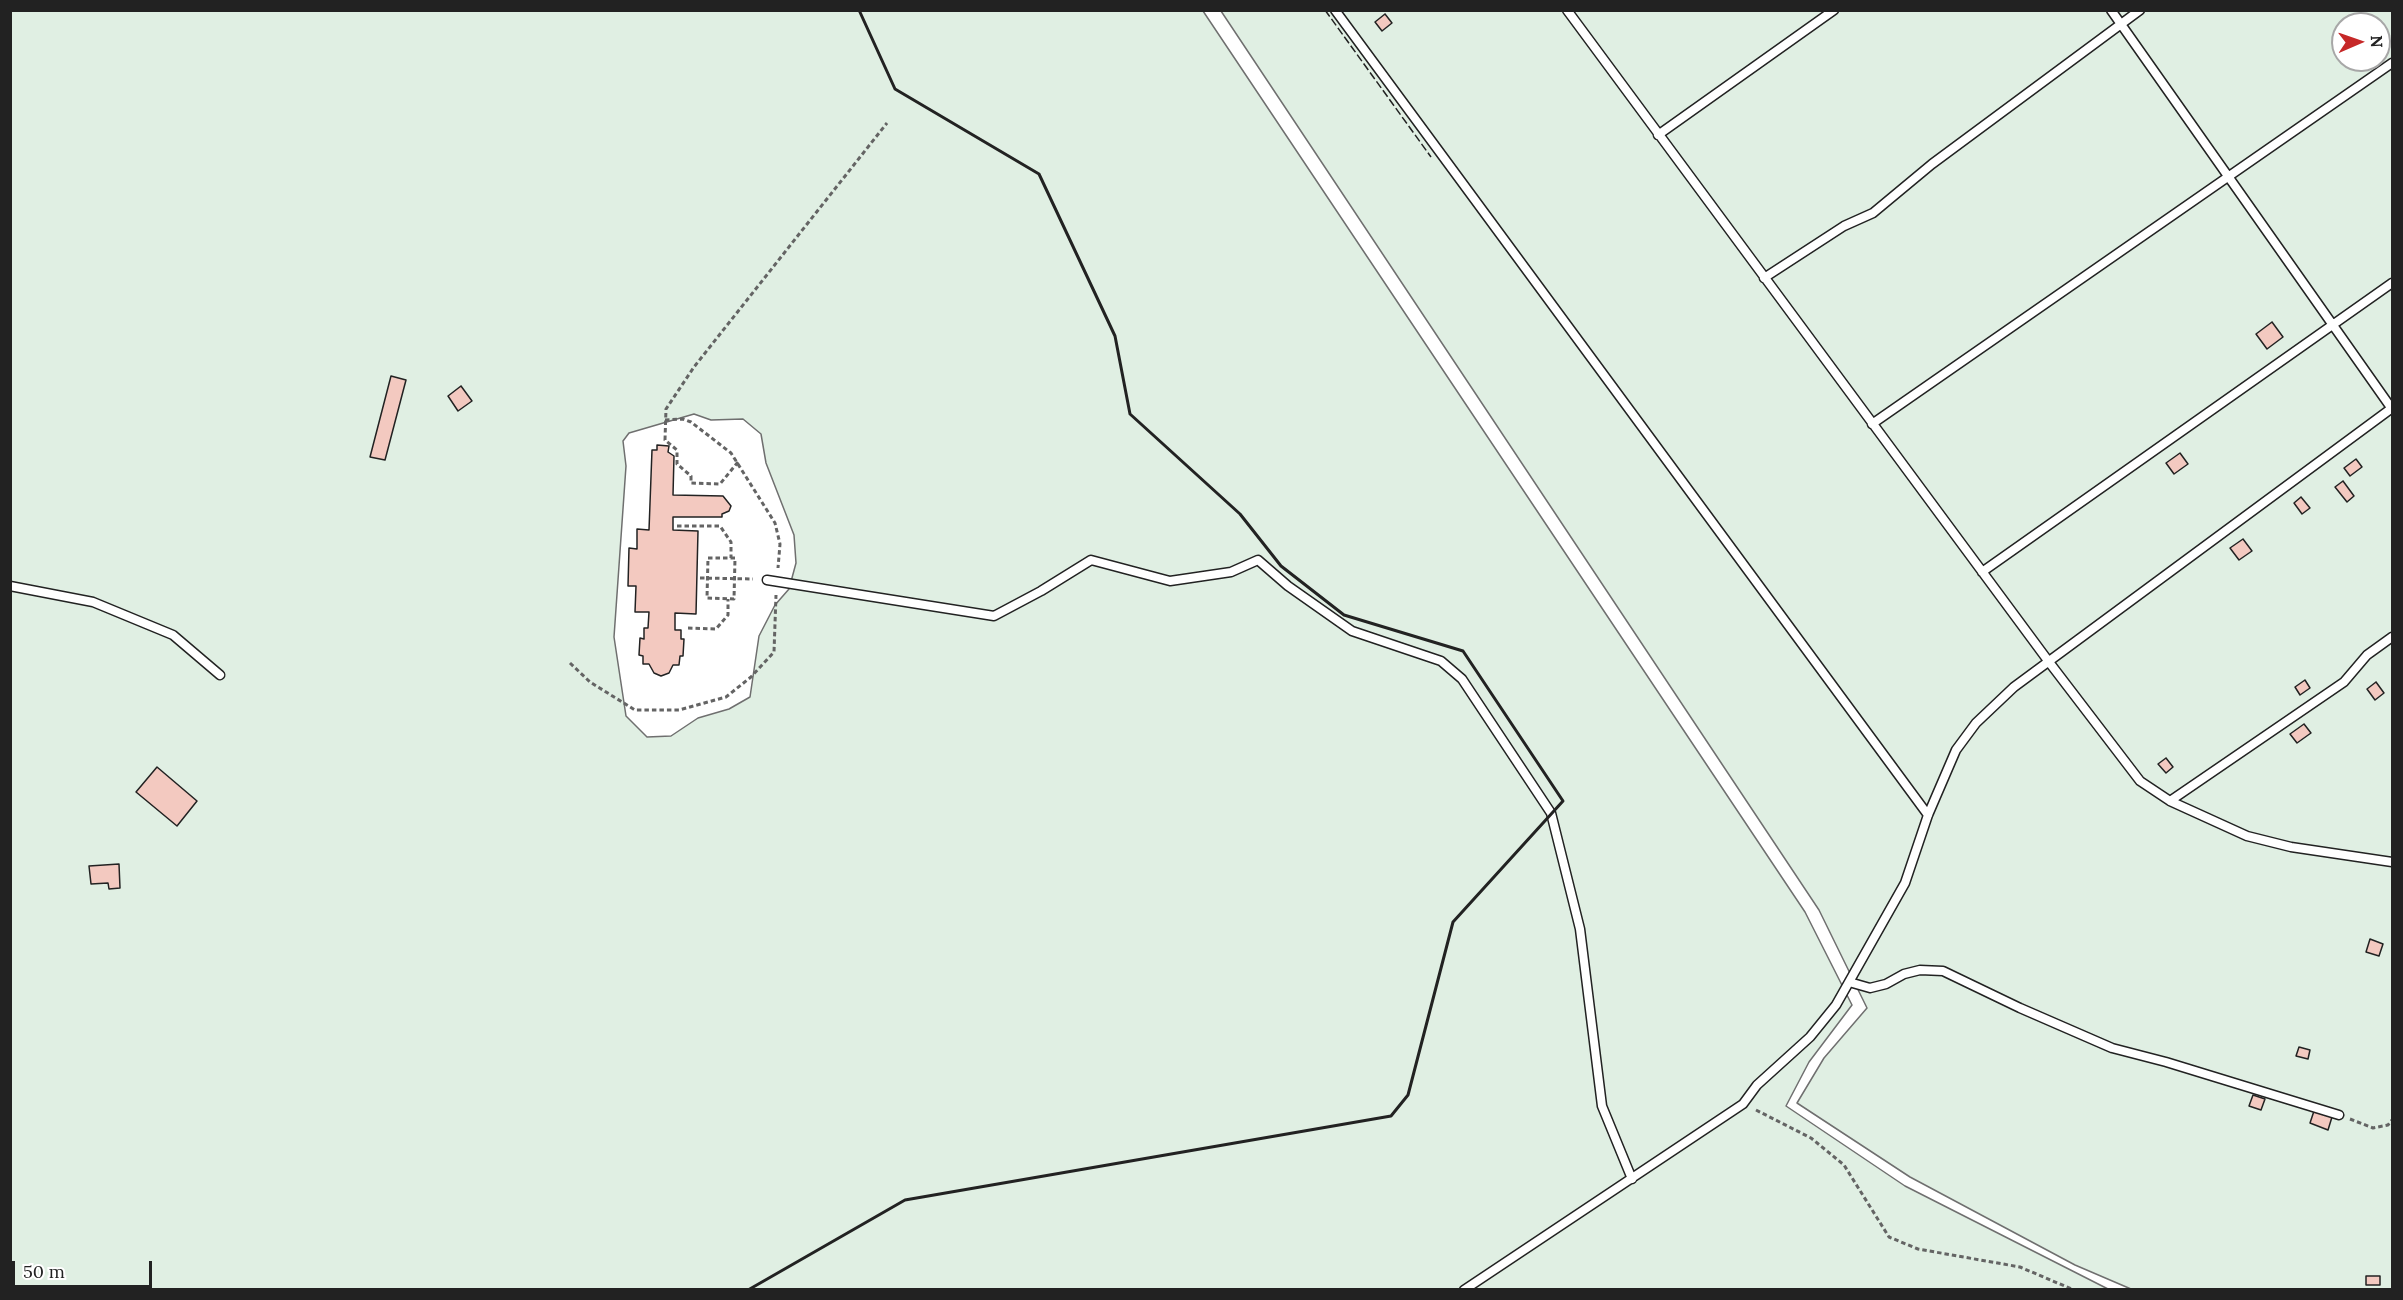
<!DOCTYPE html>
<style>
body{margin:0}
#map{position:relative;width:2403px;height:1300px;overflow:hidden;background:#fff;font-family:Lora,serif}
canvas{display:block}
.frame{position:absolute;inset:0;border:12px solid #222;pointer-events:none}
.north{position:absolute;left:2331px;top:12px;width:60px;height:60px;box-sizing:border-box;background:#fff;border:2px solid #a7a7a7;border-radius:50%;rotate:88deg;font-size:16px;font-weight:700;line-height:24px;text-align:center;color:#222}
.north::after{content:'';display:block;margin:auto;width:21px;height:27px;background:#c62828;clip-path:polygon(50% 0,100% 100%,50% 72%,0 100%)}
.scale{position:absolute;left:12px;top:1261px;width:140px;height:27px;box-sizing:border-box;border:3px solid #222;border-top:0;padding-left:8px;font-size:18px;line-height:21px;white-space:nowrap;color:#222;-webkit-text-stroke:4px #fff;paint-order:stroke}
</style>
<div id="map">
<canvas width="2403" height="1300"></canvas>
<div class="frame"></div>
<div class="north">N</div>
<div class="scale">50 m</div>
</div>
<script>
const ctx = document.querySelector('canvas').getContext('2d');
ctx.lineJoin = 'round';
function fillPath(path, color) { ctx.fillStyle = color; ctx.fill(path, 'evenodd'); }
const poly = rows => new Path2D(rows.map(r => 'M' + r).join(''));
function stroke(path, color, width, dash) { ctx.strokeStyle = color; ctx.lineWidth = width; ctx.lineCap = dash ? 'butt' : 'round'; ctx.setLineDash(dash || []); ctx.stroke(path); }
const green = poly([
 [10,11,1203,11,1805,912,1852,1005,1809,1062,1786,1106,1905,1186,2108,1289,11,1289,10,11],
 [694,414,711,420,743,419,761,434,766,463,794,535,796,563,789,589,775,605,759,636,750,697,729,709,698,718,671,736,647,737,626,716,614,637,626,466,623,441,629,433,694,414],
 [1221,11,2392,11,2392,1289,2131,1289,2075,1265,1910,1177,1797,1103,1824,1058,1867,1008,1819,910,1221,11],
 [2343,24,2379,24,2379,60,2343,60,2343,24]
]);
const building = poly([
 [1385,14,1392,23,1382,31,1375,22,1385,14],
 [2272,322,2283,337,2267,349,2256,334,2272,322],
 [391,376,406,380,385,460,370,457,391,376],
 [461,386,472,401,458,411,448,396,461,386],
 [657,445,669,446,668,452,674,456,673,495,723,496,731,506,729,511,722,514,722,517,673,517,673,530,698,531,696,614,675,613,675,630,681,630,681,639,684,639,683,656,680,656,679,665,673,665,669,673,661,676,654,673,649,664,643,664,643,656,639,655,640,638,644,639,644,628,648,628,649,612,635,612,636,586,628,586,629,548,637,549,637,529,649,530,652,450,657,450,657,445],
 [2180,453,2188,464,2174,474,2166,463,2180,453],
 [2356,459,2362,467,2350,476,2344,468,2356,459],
 [2343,481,2354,496,2347,502,2335,487,2343,481],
 [2301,497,2310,508,2302,514,2294,503,2301,497],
 [2243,539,2252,551,2239,560,2230,548,2243,539],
 [2305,680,2310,688,2300,695,2295,687,2305,680],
 [2376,682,2384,693,2375,700,2367,689,2376,682],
 [2304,724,2311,733,2297,743,2290,734,2304,724],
 [2166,758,2173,767,2166,773,2158,764,2166,758],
 [157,767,197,801,177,826,136,792,157,767],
 [119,864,120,888,109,889,108,883,91,884,89,866,119,864],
 [2370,939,2383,944,2379,956,2366,952,2370,939],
 [2299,1047,2310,1050,2308,1059,2296,1056,2299,1047],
 [2253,1095,2265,1099,2261,1110,2249,1106,2253,1095],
 [2314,1111,2332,1117,2328,1130,2310,1123,2314,1111],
 [2366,1276,2380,1276,2380,1285,2366,1285,2366,1276]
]);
const path = poly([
 [665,420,683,419,691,422,731,453,775,523,780,544,778,568],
 [738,462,720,484,691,483,691,476,677,464,677,450,665,440,666,409,694,367,887,123],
 [677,526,720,526,731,542,731,558],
 [708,558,735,558,734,599,707,598,708,558],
 [700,578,753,579],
 [688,628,716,629,728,615,728,599],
 [570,663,590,682,635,710,679,710,726,697,751,677,774,652,776,595],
 [1756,1110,1811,1138,1844,1165,1889,1237,1918,1249,2020,1267,2074,1290],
 [2350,1119,2373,1128,2388,1125,2392,1120]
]);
const lane = poly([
 [1335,10,1928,815],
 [1567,10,2049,662,2140,781,2170,801,2247,836,2291,847,2392,862],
 [2111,10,2392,409],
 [1658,135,1834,10],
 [1764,278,1844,226,1873,213,1932,164,2140,10],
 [1872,424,2392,63],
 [1982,572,2392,283],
 [767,580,994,616,1041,591,1091,560,1170,581,1231,572,1258,560,1288,586,1352,631,1441,661,1462,679,1551,813,1580,929,1602,1106,1632,1179],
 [10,586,93,602,173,635,220,675],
 [2170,801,2344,682,2367,655,2392,637],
 [1849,982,1870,988,1886,984,1904,974,1920,970,1943,971,2020,1008,2112,1048,2166,1062,2339,1115],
 [1464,1290,1743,1104,1757,1085,1810,1037,1836,1005,1905,883,1928,815,1956,750,1976,723,2014,687,2392,408]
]);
const fence = poly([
 [1325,10,1431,157]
]);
const wall = poly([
 [748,1290,905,1200,1391,1116,1408,1095,1453,922,1563,801,1463,651,1344,615,1281,566,1240,514,1130,414,1115,336,1039,174,895,89,859,10]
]);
fillPath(green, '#e0efe3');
stroke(green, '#6f6f6f', 1.5);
fillPath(building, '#f3c9c0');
stroke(building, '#222', 1.5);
stroke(lane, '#222', 11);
stroke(path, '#646464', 3, [4.5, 3]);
stroke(lane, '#fff', 8);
stroke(fence, '#222', 1.5, [8, 3]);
stroke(wall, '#222', 3);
</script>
